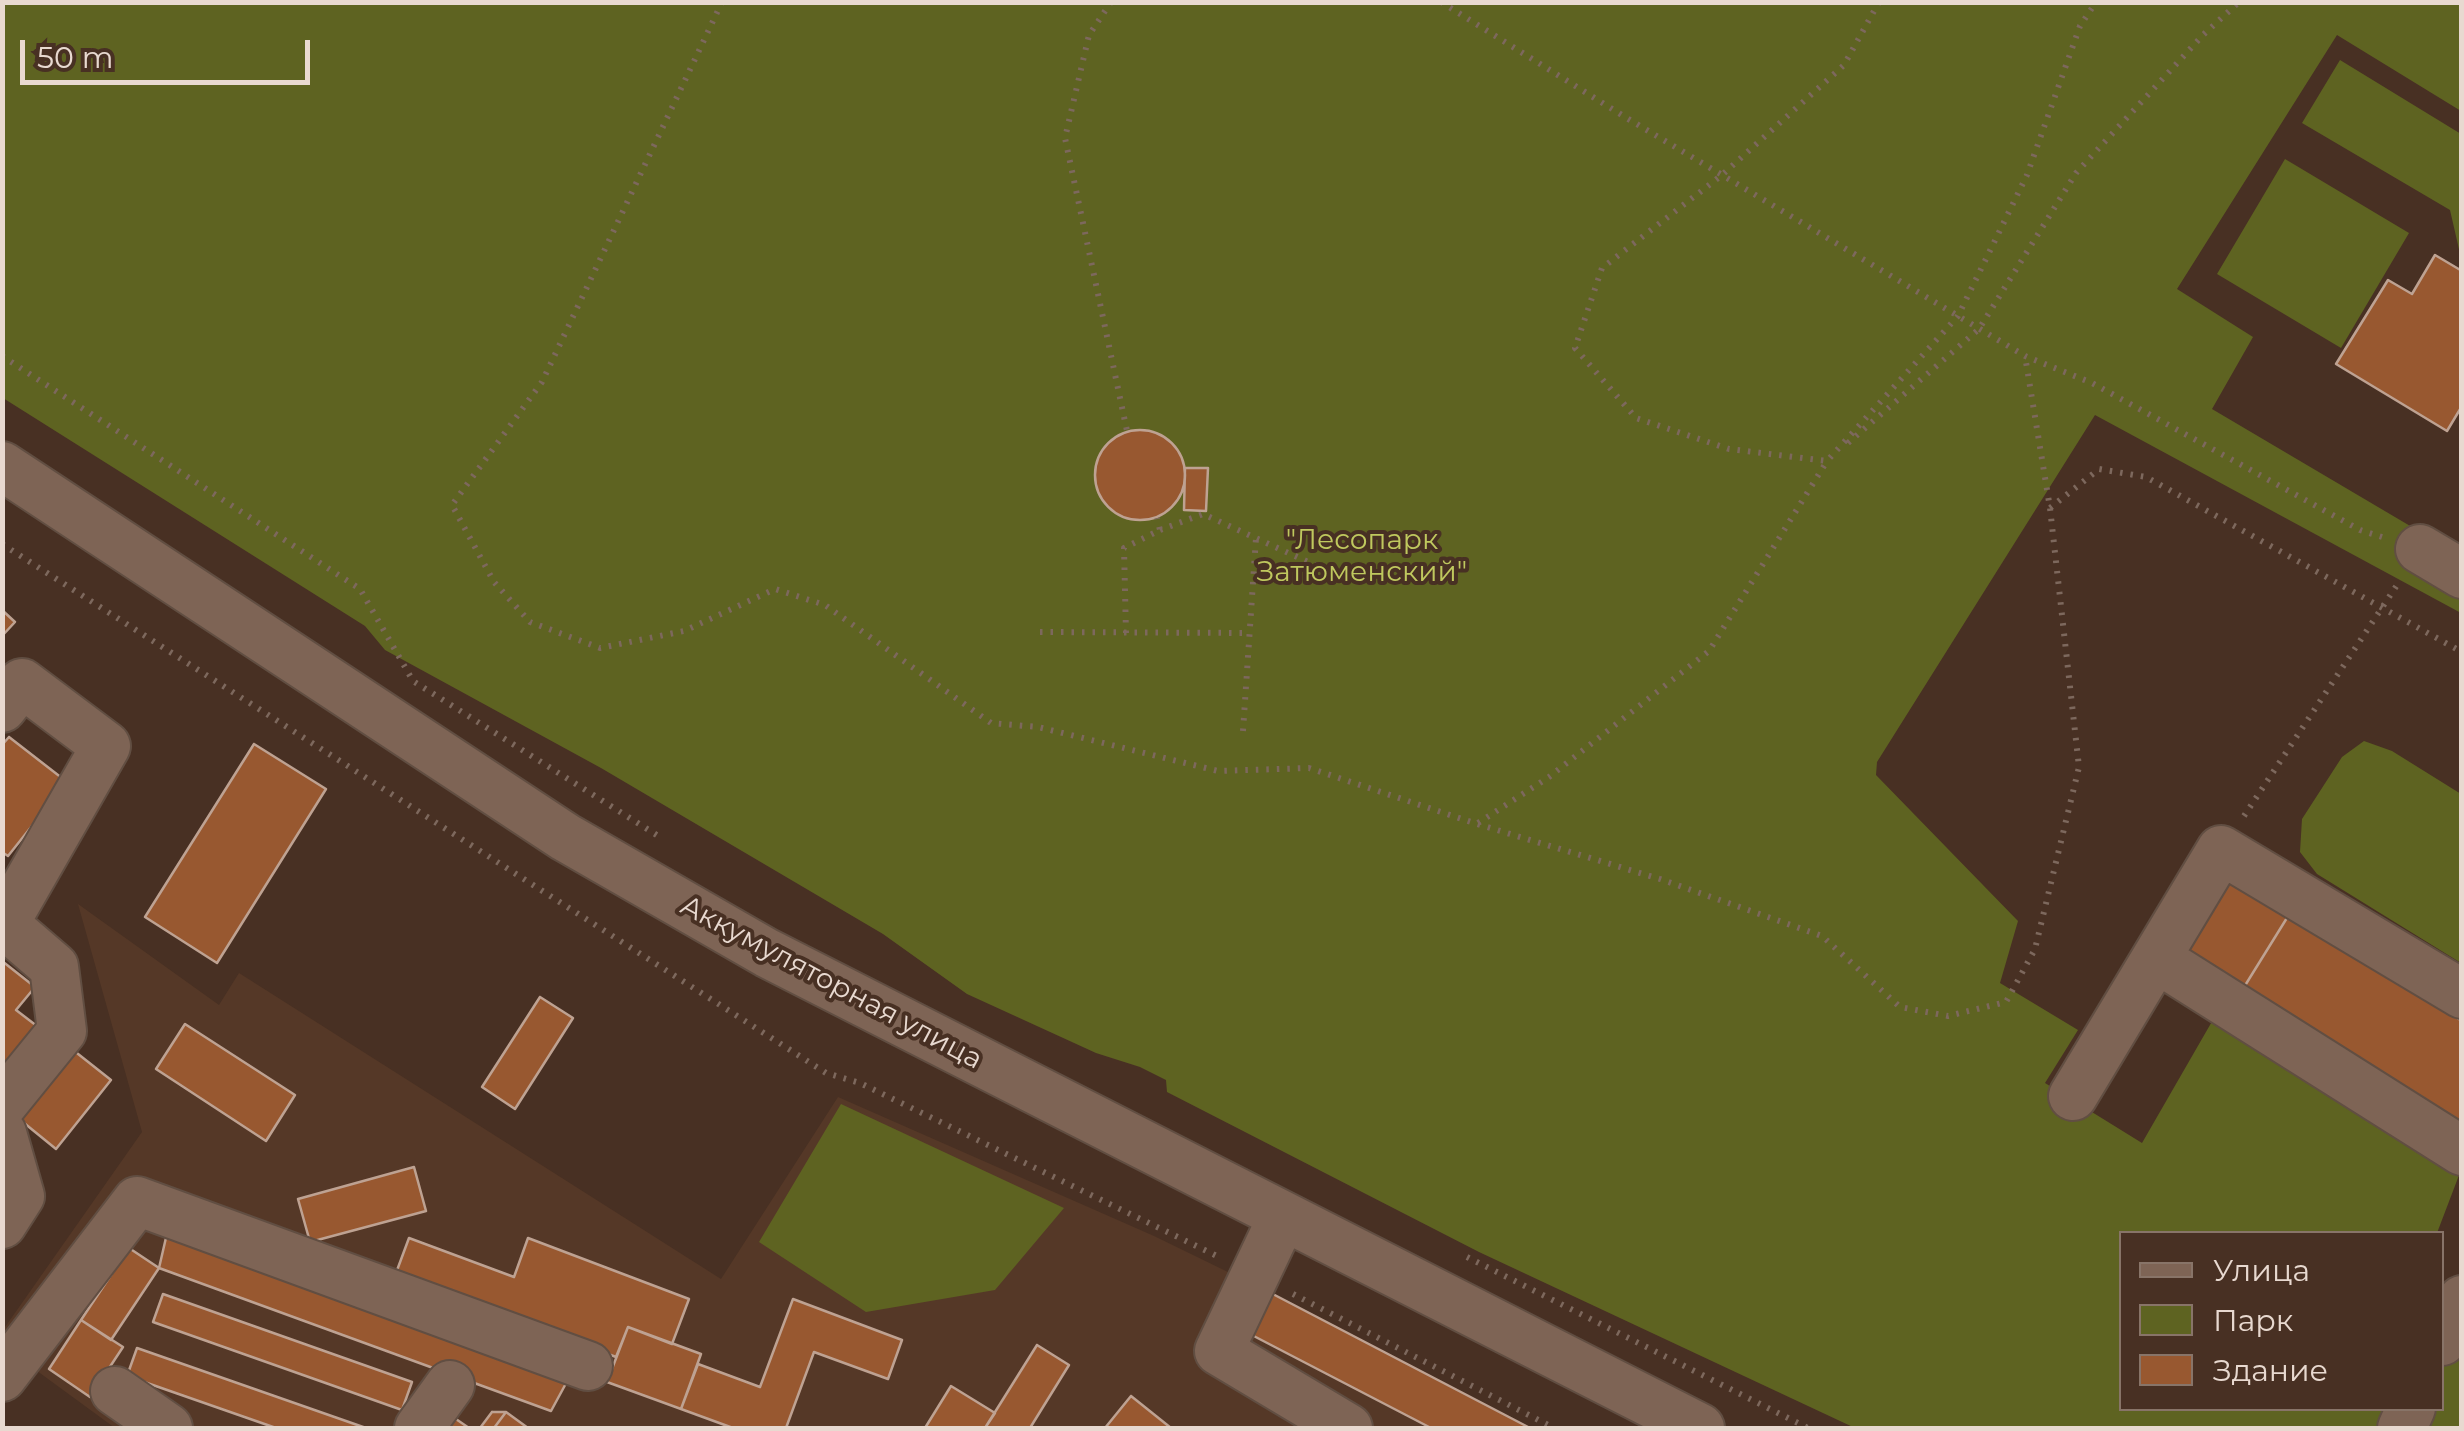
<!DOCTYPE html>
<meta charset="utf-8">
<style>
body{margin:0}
#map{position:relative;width:2464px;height:1431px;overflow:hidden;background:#483023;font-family:Montserrat,sans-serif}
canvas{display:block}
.frame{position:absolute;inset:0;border:5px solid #e8d9d0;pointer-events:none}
.legend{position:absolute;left:2119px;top:1231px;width:325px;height:180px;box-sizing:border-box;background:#483023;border:2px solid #887468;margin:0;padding:12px 18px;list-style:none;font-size:30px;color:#e8d9d0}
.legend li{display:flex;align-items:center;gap:20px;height:50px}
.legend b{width:50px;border:2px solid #887468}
.scale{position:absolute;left:20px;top:40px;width:290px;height:45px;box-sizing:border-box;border:5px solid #e8d9d0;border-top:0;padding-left:12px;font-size:30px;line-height:35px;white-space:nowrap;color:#e8d9d0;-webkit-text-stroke:8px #483023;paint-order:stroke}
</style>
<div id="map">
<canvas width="2464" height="1431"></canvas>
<div class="frame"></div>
<ul class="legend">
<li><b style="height:12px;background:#7e6455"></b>Улица</li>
<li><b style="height:28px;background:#5e6321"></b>Парк</li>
<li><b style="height:28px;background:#985830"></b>Здание</li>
</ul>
<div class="scale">50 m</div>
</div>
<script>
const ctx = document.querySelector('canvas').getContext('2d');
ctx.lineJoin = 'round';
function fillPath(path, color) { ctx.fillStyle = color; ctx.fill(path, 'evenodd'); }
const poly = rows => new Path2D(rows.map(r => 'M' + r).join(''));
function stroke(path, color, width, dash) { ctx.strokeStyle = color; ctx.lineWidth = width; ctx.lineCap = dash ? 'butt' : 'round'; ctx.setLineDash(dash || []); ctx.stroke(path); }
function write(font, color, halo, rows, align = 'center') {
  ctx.font = font + ' Montserrat,sans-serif'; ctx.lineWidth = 8; ctx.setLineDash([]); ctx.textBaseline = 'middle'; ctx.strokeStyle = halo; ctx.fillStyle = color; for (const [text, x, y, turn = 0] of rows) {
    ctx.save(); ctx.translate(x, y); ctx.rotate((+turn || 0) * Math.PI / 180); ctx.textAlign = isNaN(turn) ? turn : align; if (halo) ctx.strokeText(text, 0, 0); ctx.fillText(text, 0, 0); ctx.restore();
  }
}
const built = poly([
 [78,904,219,1005,239,973,721,1279,838,1097,1154,1236,1267,1291,1530,1428,115,1428,3,1346,3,1330,142,1132]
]);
const green = poly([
 [2,3,2461,3,2461,111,2337,35,2177,289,2253,337,2212,409,2461,556,2461,613,2095,415,1877,762,1876,775,2018,921,2000,983,2078,1030,2045,1083,2142,1143,2214,1018,2461,1170,2437,1233,2122,1234,2122,1408,2442,1408,2442,1345,2461,1358,2461,1428,1855,1428,1479,1252,1167,1092,1166,1080,1140,1067,1096,1053,967,994,883,934,601,768,385,650,365,626,3,398],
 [2340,60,2461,134,2461,258,2450,210,2302,123],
 [2285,159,2409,233,2341,348,2217,274],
 [2364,741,2392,751,2461,794,2461,963,2317,874,2300,852,2302,819,2342,757],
 [841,1104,1064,1208,995,1290,866,1312,759,1242]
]);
const building = poly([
 [2435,255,2462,271,2462,406,2447,431,2336,364,2388,280,2412,294,2435,255],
 '1095 475a45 45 0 1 1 90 0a45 45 0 1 1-90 0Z',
 [1185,468,1208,468,1206,511,1184,510,1185,468],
 [2,610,15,622,2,636,2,610],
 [9,737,67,782,8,856,2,852,2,745,9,737],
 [254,744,326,789,217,963,145,917,254,744],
 [2231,875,2290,913,2241,992,2180,954,2231,875],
 [2290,913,2462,1021,2462,1132,2241,992,2290,913],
 [2,961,35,987,16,1010,46,1033,2,1087,2,961],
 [540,997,573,1018,515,1109,482,1087,540,997],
 [185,1024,295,1095,266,1141,156,1069,185,1024],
 [68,1046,111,1080,56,1149,13,1114,68,1046],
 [414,1167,426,1211,310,1242,298,1199,414,1167],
 [168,1229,570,1376,551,1411,159,1268,168,1229],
 [409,1238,514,1277,528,1238,689,1299,672,1344,628,1327,616,1357,396,1273,409,1238],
 [129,1248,159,1268,111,1340,81,1320,129,1248],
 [1267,1291,1530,1428,1431,1428,1246,1332,1267,1291],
 [163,1294,412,1382,402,1410,153,1322,163,1294],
 [793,1299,902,1340,888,1379,814,1352,786,1428,733,1428,681,1409,698,1364,760,1387,793,1299],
 [81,1320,123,1347,90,1397,49,1369,81,1320],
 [628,1327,701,1354,681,1409,607,1382,628,1327],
 [1037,1345,1069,1365,1030,1428,985,1428,1037,1345],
 [137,1348,366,1428,276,1428,127,1376,137,1348],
 [951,1386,995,1413,985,1428,925,1428,951,1386],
 [1131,1396,1171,1428,1105,1428,1131,1396],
 [492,1412,506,1412,494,1428,480,1428,492,1412],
 [506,1412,528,1428,494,1428,506,1412],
 [453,1417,469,1428,440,1428,453,1417]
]);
const path = poly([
 [722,2,542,382,452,505,494,582,530,622,600,648,684,631,775,589,825,605,991,723,1038,727,1218,771,1309,768,1477,824,1660,879,1822,936,1900,1007,1948,1016,2006,1002,2035,949,2079,767,2050,508,2025,356],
 [1111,2,1089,35,1065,138,1127,431],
 [1441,2,1625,117,2025,356,2092,383,2360,530,2382,537],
 [1879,2,1844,65,1722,175,1602,268,1575,348,1636,418,1729,449,1827,461,1958,316,2027,175,2080,26,2096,2],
 [2,356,360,589,413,681,663,839],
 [1848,443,1979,329,2076,173,2203,35,2239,2],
 [2050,508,2099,469,2146,477,2462,652],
 [1160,530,1203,514,1317,566],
 [2,544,826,1073,860,1083,1219,1257],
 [1040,632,1250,633],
 [1126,633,1124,548,1160,530,1157,518],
 [1243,731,1256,538],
 [2244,816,2397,585],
 [1478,823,1549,777,1709,651,1827,461],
 [1467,1257,1808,1428],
 [1293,1294,1554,1428]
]);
const minor = poly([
 [2,466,565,837,767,953,1700,1428],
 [2420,549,2462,574],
 [2,708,22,683,106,746,4,924,54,967,62,1031,2,1105],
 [2156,958,2462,1151],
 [2073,1096,2221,850,2462,994],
 [2,1133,20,1196,2,1224],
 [1283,1216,1219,1351,1348,1428],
 [2442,1341,2462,1300],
 [2,1377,137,1201,588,1366],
 [115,1391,168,1428],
 [419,1428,450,1385],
 [2402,1428,2411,1408]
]);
const parkNames = [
 ["\"Лесопарк",1362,541],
 ["Затюменский\"",1362,573]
];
const streetNames = [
 ["Аккумуляторная улица",831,983,28]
];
fillPath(built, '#553827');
fillPath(green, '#5e6321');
fillPath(building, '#985830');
stroke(building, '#bea292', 2.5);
stroke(minor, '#614e42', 52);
stroke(path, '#7d685d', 6, [2.5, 8]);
stroke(minor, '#7e6455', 48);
write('28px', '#bfc85e', '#483023', parkNames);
write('28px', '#e8d9d0', '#483023', streetNames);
</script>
